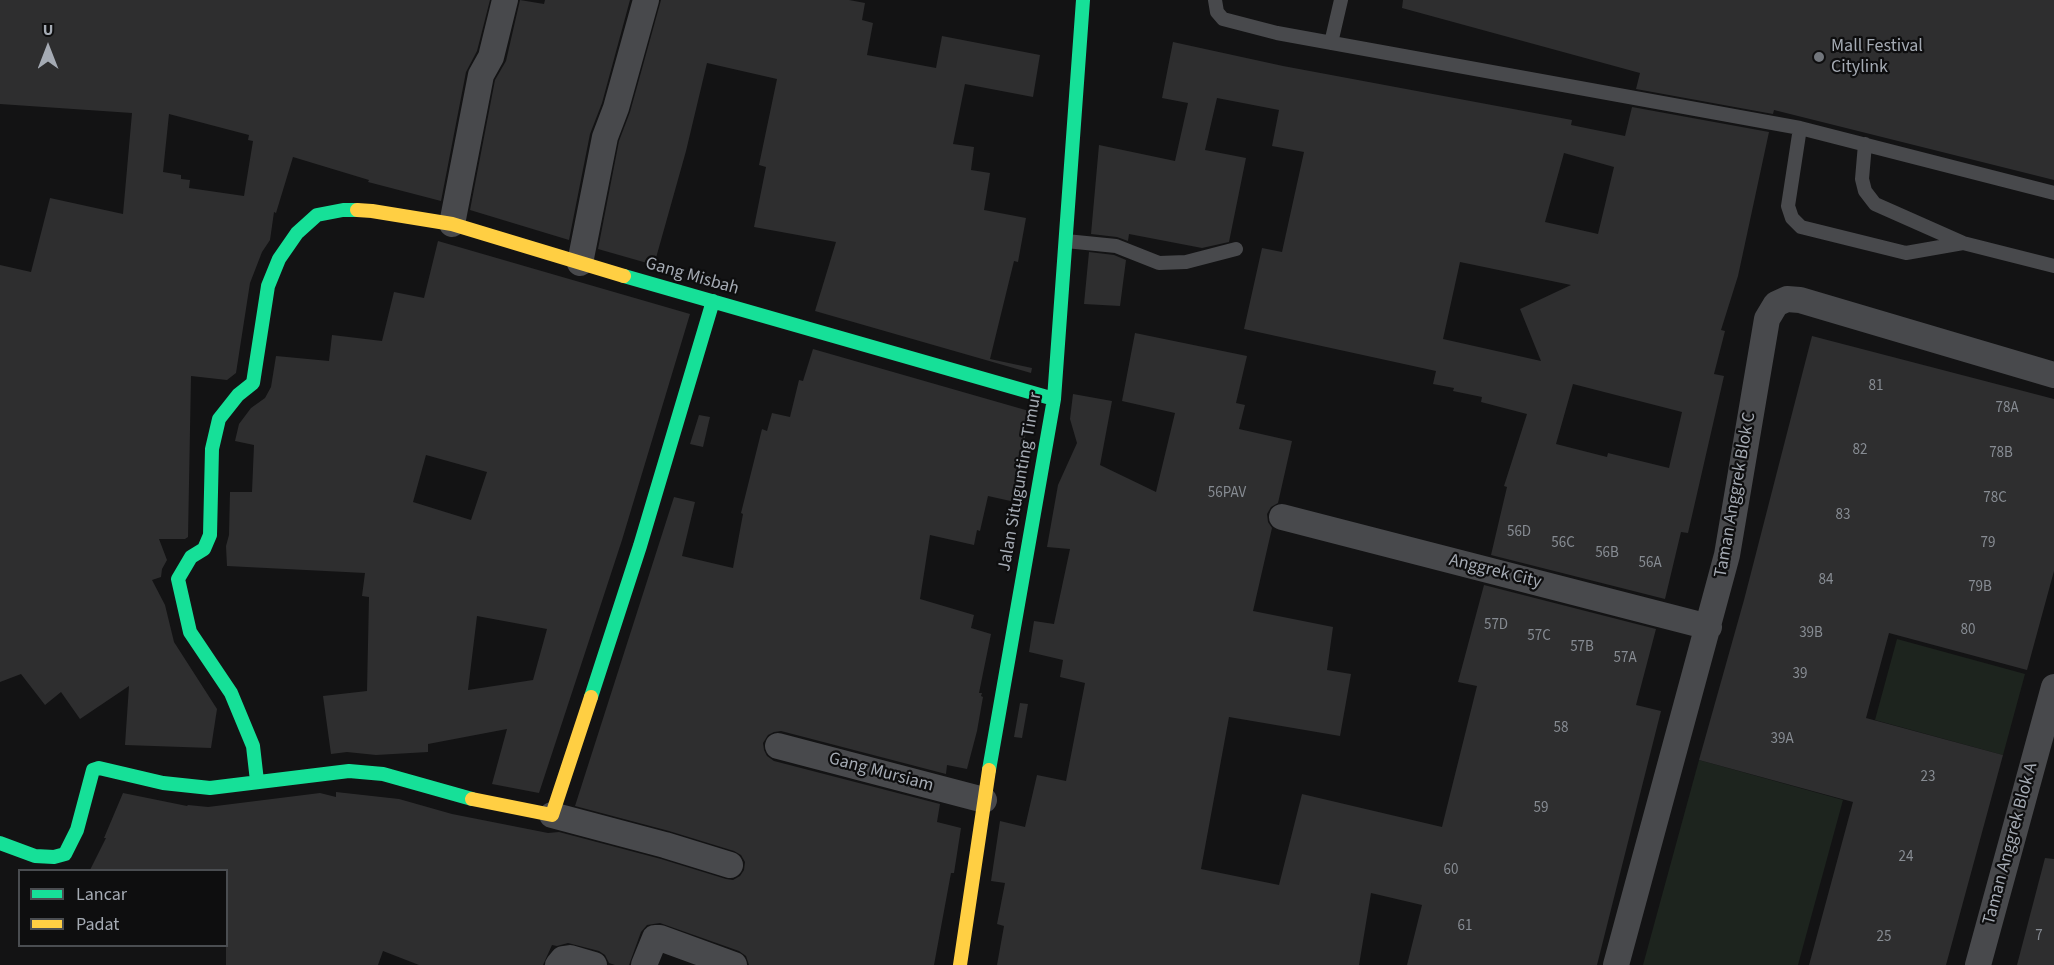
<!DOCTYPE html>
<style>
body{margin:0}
#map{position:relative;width:2054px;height:965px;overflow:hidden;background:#131314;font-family:"Source Sans 3",sans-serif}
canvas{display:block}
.legend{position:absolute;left:18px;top:869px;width:210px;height:78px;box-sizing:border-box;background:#0e0e0f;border:2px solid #4a4d51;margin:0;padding:8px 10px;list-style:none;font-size:18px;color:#a5abb4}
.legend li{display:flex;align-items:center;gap:12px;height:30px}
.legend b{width:30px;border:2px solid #4a4d51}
.north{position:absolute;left:18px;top:18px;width:60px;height:60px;-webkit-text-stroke:4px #0e0e0f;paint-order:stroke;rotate:0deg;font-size:16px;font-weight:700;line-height:24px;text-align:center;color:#a5abb4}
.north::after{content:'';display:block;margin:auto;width:21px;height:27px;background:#a5abb4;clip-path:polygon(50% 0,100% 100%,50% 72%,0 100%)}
</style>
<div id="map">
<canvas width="2054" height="965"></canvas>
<ul class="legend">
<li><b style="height:8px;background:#16e098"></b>Lancar</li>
<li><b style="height:8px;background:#ffcf43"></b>Padat</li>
</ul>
<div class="north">U</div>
</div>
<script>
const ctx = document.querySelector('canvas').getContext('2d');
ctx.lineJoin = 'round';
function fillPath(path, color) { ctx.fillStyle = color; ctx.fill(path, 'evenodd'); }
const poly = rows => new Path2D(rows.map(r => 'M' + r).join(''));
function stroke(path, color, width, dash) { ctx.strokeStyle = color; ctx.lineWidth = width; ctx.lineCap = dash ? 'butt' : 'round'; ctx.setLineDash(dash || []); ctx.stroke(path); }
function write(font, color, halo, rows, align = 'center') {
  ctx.font = font + ' "Source Sans 3",sans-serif'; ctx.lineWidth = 4.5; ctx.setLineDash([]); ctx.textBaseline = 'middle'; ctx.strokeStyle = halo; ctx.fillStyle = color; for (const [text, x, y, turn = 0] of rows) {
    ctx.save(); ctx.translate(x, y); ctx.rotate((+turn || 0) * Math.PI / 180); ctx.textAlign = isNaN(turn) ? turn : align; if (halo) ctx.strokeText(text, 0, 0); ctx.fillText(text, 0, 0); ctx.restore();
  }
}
const green = poly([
 [1897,639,2025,674,2003,755,1875,720],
 [1699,760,1843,800,1798,965,1643,965]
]);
const building = poly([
 [0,0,490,0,477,51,466,72,441,201,368,182,369,180,293,157,276,213,274,212,270,240,262,252,250,283,236,373,227,380,191,376,188,537,185,539,159,539,167,560,162,569,161,577,152,580,165,605,174,642,217,709,211,748,125,745,129,686,80,719,61,692,45,705,21,674,0,682,0,265,31,272,50,198,123,214,132,113,0,104],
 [169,114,249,135,248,140,253,141,244,196,189,188,190,180,181,179,181,175,163,172],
 [520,0,544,4,545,0,630,0,602,103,590,134,569,240,470,210,495,80,506,61],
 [661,0,849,0,865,3,862,20,873,23,867,55,936,68,942,36,1040,55,1033,97,965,84,953,144,974,147,971,170,990,173,984,210,1026,218,1018,262,1014,261,990,359,1032,368,1031,373,815,311,836,242,754,227,766,167,759,165,777,79,707,63,686,151,654,265,598,249,619,141,630,112],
 [1403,0,2054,0,2054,180,1774,110,1773,114,1636,89,1640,73,1402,8],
 [1173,42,1283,66,1572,120,1571,125,1625,136,1632,107,1769,132,1738,276,1721,330,1725,331,1714,374,1724,376,1688,533,1681,532,1665,599,1491,555,1507,487,1504,486,1527,414,1481,402,1482,397,1453,391,1454,388,1433,384,1436,371,1244,329,1262,248,1282,252,1304,152,1272,146,1279,110,1217,98,1205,150,1246,158,1229,242,1202,248,1129,234,1128,241,1117,237,1091,234,1099,145,1175,161,1188,103,1162,98],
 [1564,153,1614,167,1598,234,1545,222],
 [1460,262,1571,285,1520,309,1541,361,1443,339],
 [1573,384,1682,412,1669,468,1608,453,1607,457,1556,444],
 [438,241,690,314,622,540,539,793,492,784,507,729,428,744,428,752,376,755,347,752,331,754,323,696,367,691,369,597,362,596,365,573,227,566,226,546,229,535,230,492,252,492,254,445,235,441,239,424,251,408,265,398,271,387,276,356,329,361,332,335,382,341,394,292,424,298],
 [426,455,487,472,471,520,413,502],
 [477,616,547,629,533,680,468,690],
 [1089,252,1114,255,1126,260,1120,306,1084,304],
 [1135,333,1247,356,1236,403,1245,405,1239,429,1292,441,1278,503,1271,507,1267,514,1268,522,1272,528,1253,611,1333,627,1327,670,1351,674,1340,736,1229,717,1201,869,1279,885,1302,794,1442,827,1477,686,1458,682,1484,585,1656,629,1636,705,1661,711,1597,965,1407,965,1422,905,1371,893,1359,965,997,965,1004,926,997,924,1005,883,991,881,1000,821,1025,827,1037,775,1066,781,1085,683,1060,677,1063,660,1029,652,1034,621,1054,624,1070,549,1047,547,1058,485,1077,443,1070,419,1073,394,1112,401,1100,465,1156,492,1175,413,1122,401],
 [1812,336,2054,399,2054,571,2027,670,1889,633,1866,718,2003,755,1946,965,1809,965,1853,802,1699,760,1744,600],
 [813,349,1029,411,1015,502,988,496,980,531,977,530,974,545,930,535,920,599,974,615,971,628,991,634,979,693,982,693,981,696,983,697,977,731,967,769,947,765,946,774,781,731,774,732,768,735,763,743,764,750,767,756,774,761,940,804,937,822,961,828,954,873,951,873,934,965,749,965,746,956,739,951,660,923,647,925,641,932,629,965,615,965,609,963,605,955,599,951,568,943,557,946,552,945,543,965,419,965,383,951,378,965,226,965,226,870,90,870,106,838,104,838,123,793,187,806,188,805,208,807,320,793,336,797,336,792,399,799,452,814,548,833,559,832,661,859,726,879,733,880,740,876,744,870,745,862,741,855,734,851,669,831,575,806,674,497,695,502,682,556,733,568,743,514,741,513,762,429,767,431,772,413,790,417,799,380,803,381],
 [699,415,710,417,703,447,690,444],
 [1020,703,1028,704,1022,738,1014,737],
 [2045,858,2054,859,2054,965,2017,965]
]);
const lane = poly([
 [1215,0,1217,12,1223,19,1277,33,1800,128,2054,193],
 [1331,43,1341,0],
 [1800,128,1788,206,1792,218,1801,227,1906,253,1963,243],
 [1865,144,1862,179,1865,191,1875,204,1963,243,2054,266],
 [1066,241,1116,246,1159,263,1186,262,1236,249]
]);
const street = poly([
 [452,224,481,75,491,57,505,0],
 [580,263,605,137,616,108,646,0],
 [1282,517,1709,627],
 [778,746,984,800],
 [552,815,665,845,730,865],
 [558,965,563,959,570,958,594,965],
 [644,965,655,938,660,938,734,965],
 [1616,965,1727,555,1767,319,1776,304,1787,299,1800,300,2054,375],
 [1978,965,2054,687]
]);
const fast = poly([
 [624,276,1054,399],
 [591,697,640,546,713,301],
 [989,770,1054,399,1083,0],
 [257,781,253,746,231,693,190,632,178,579,191,557,204,549,210,535,212,449,219,419,238,395,253,383,268,286,279,259,297,233,317,215,343,210,357,210],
 [0,843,35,856,54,857,65,854,77,830,93,770,99,768,163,783,210,788,349,771,383,774,472,799]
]);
const slow = poly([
 [357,210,372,211,452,224,624,276],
 [472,799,552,815,591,697],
 [960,965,989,770]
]);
const markers = [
 [1819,57,6,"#72767c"]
];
const numberNames = [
 ["81",1876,387],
 ["78A",2007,409],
 ["82",1860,451],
 ["78B",2001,454],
 ["56PAV",1227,494],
 ["78C",1995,499],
 ["83",1843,516],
 ["56D",1519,533],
 ["56C",1563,544],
 ["79",1988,544],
 ["56B",1607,554],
 ["56A",1650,564],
 ["84",1826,581],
 ["79B",1980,588],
 ["57D",1496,626],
 ["80",1968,631],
 ["39B",1811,634],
 ["57C",1539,637],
 ["57B",1582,648],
 ["57A",1625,659],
 ["39",1800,675],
 ["58",1561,729],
 ["39A",1782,740],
 ["23",1928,778],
 ["59",1541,809],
 ["24",1906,858],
 ["60",1451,871],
 ["61",1465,927],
 ["7",2039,937],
 ["25",1884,938]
];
const poiNames = [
 ["Mall Festival",1831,47],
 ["Citylink",1831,68]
];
const streetNames = [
 ["Gang Misbah",692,277,16],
 ["Jalan Situgunting Timur",1021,482,-80],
 ["Taman Anggrek Blok C",1736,495,-80],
 ["Anggrek City",1495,572,14],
 ["Gang Mursiam",881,773,15],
 ["Taman Anggrek Blok A",2011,844,-75]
];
fillPath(green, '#1d241e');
fillPath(building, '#2e2e2f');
stroke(lane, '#48494c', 14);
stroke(street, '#48494c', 26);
stroke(fast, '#16e098', 14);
stroke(slow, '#ffcf43', 14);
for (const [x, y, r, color] of markers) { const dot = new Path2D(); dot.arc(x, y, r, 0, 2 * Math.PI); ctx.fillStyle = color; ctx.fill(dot); stroke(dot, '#0e0e0f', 2); }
write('15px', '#878c93', null, numberNames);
write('18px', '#a5abb4', '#0e0e0f', poiNames, 'left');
write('18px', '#a5abb4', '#0e0e0f', streetNames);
</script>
